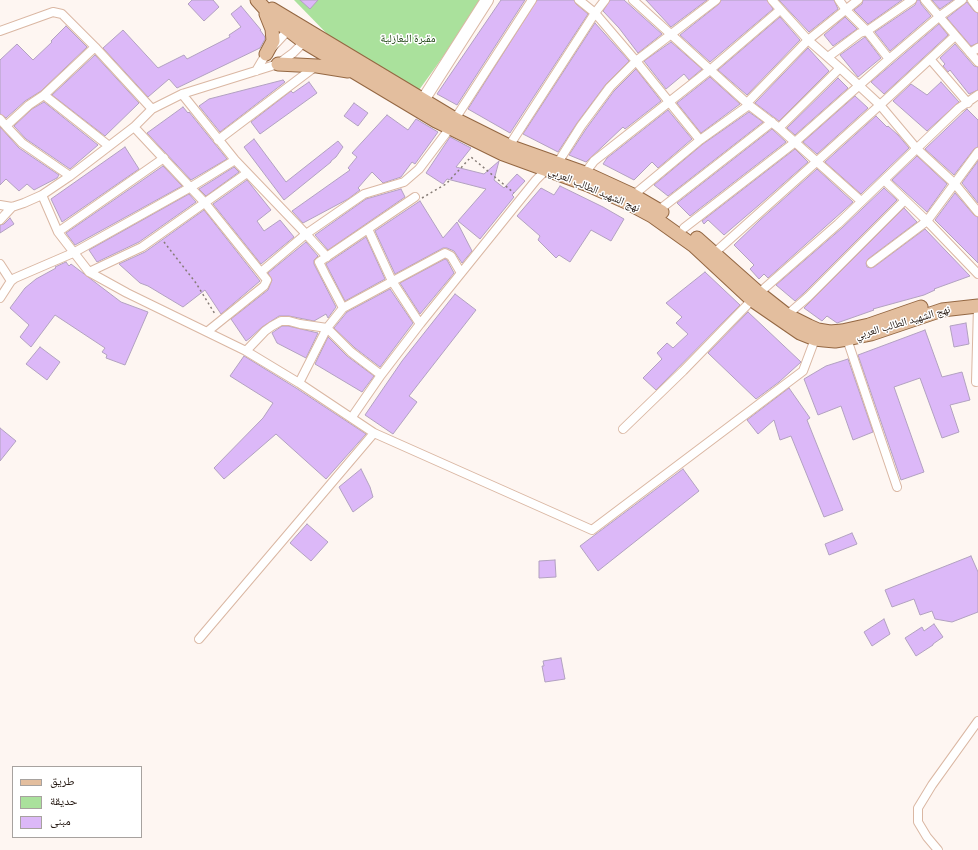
<!DOCTYPE html>
<meta charset="utf-8">
<style>
body{margin:0}
#map{position:relative;width:978px;height:850px;overflow:hidden;background:#fef6f2;font-family:"Roboto Condensed","Noto Naskh Arabic",sans-serif}
canvas{display:block}
.legend{position:absolute;left:12px;top:766px;width:130px;height:72px;box-sizing:border-box;background:#fff;border:1px solid #a7a29f;margin:0;padding:5px 7px;list-style:none;font-size:12px;color:#231710}
.legend li{display:flex;align-items:center;gap:8px;height:20px}
.legend b{width:20px;border:1px solid #a7a29f}
</style>
<div id="map">
<canvas width="978" height="850"></canvas>
<ul class="legend">
<li><b style="height:5px;background:#e3be9e"></b>طريق</li>
<li><b style="height:11px;background:#aae19c"></b>حديقة</li>
<li><b style="height:11px;background:#dcb8f8"></b>مبنى</li>
</ul>
</div>
<script>
const ctx = document.querySelector('canvas').getContext('2d');
ctx.lineJoin = 'round';
function fillPath(path, color) { ctx.fillStyle = color; ctx.fill(path, 'evenodd'); }
const poly = rows => new Path2D(rows.map(r => 'M' + r).join(''));
function stroke(path, color, width, dash) { ctx.strokeStyle = color; ctx.lineWidth = width; ctx.lineCap = dash ? 'butt' : 'round'; ctx.setLineDash(dash || []); ctx.stroke(path); }
function write(font, color, halo, rows, align = 'center') {
  ctx.font = font + ' "Roboto Condensed","Noto Naskh Arabic",sans-serif'; ctx.lineWidth = 3; ctx.setLineDash([]); ctx.textBaseline = 'middle'; ctx.strokeStyle = halo; ctx.fillStyle = color; for (const [text, x, y, turn = 0] of rows) {
    ctx.save(); ctx.translate(x, y); ctx.rotate((+turn || 0) * Math.PI / 180); ctx.textAlign = isNaN(turn) ? turn : align; if (halo) ctx.strokeText(text, 0, 0); ctx.fillText(text, 0, 0); ctx.restore();
  }
}
const green = poly([
 [294,0,484,0,419,90,334,41]
]);
const building = poly([
 [192,0,213,0,219,7,204,21,188,4,192,0],
 [300,0,318,0,310,9,300,0],
 [501,0,525,0,457,105,437,94,501,0],
 [537,0,574,0,576,4,588,14,510,133,468,109,537,0],
 [610,0,624,0,662,34,638,53,619,28,603,11,610,0],
 [646,0,707,0,671,27,646,0],
 [721,0,767,0,773,9,710,62,680,35,719,4,721,0],
 [779,0,834,0,838,9,809,32,779,0],
 [863,0,902,0,868,24,854,10,862,4,863,0],
 [917,0,920,0,921,4,931,16,890,51,875,32,915,5,917,0],
 [932,0,953,0,940,9,932,0],
 [967,2,974,11,978,13,978,43,971,46,947,18,967,2],
 [241,6,261,30,260,30,265,37,265,39,260,48,177,88,169,79,148,97,103,48,123,30,158,68,184,55,187,59,230,37,229,35,241,27,231,14,241,6],
 [780,17,800,40,747,95,718,70,780,17],
 [845,17,857,29,833,46,824,35,845,17],
 [595,23,629,61,606,84,577,123,558,152,523,134,595,23],
 [939,24,948,35,884,94,871,82,939,24],
 [66,26,87,47,41,91,25,101,6,118,0,114,0,60,17,44,33,60,52,42,51,41,66,26],
 [865,37,881,58,858,77,840,55,865,37],
 [671,42,702,69,689,80,684,74,666,89,644,61,671,42],
 [955,44,974,66,978,67,978,90,969,94,950,70,948,72,943,66,945,64,940,58,955,44],
 [808,48,829,71,779,121,755,103,808,48],
 [95,55,139,103,105,136,52,95,95,55],
 [636,69,661,101,625,129,623,127,586,162,569,155,586,129,614,91,636,69],
 [710,77,740,104,701,133,677,103,710,77],
 [838,78,848,88,795,135,787,128,838,78],
 [283,80,285,82,220,132,199,106,209,99,283,80],
 [309,82,317,93,260,134,251,122,291,91,293,93,309,82],
 [941,82,959,102,927,131,893,101,911,84,927,95,941,82],
 [855,96,868,108,817,154,803,142,855,96],
 [44,102,98,145,70,169,26,139,14,126,32,109,44,102],
 [354,103,368,113,358,126,344,116,354,103],
 [183,107,188,113,189,112,227,159,191,180,147,133,183,107],
 [967,109,978,120,978,147,974,149,954,175,925,149,967,109],
 [668,110,692,139,658,168,652,162,634,180,603,164,607,158,668,110],
 [749,112,763,122,668,196,654,185,703,144,749,112],
 [387,115,408,130,416,119,438,132,415,164,412,162,401,177,383,183,372,172,358,188,360,190,348,199,303,223,292,211,350,170,348,168,357,157,352,153,387,115],
 [876,116,887,127,888,126,898,135,909,148,861,194,825,162,876,116],
 [0,127,19,148,59,175,57,178,34,190,27,184,19,191,6,179,0,185,0,127],
 [772,129,786,142,690,216,677,203,772,129],
 [450,137,471,148,456,167,484,174,499,161,494,180,504,188,517,174,525,181,512,195,514,197,480,239,458,221,486,189,447,179,443,184,426,173,450,137],
 [254,139,286,182,338,141,343,147,336,157,331,161,331,162,284,200,244,147,254,139],
 [125,147,139,169,62,222,51,199,125,147],
 [795,149,808,162,759,205,724,235,708,220,704,224,702,221,795,149],
 [917,156,947,184,927,212,892,180,917,156],
 [978,161,978,203,962,183,978,161],
 [163,166,182,186,75,245,66,233,163,166],
 [234,167,239,172,206,196,199,189,234,167],
 [817,169,853,202,768,278,764,274,759,279,750,269,754,265,734,245,760,220,817,169],
 [247,180,271,210,257,221,264,231,280,220,294,237,261,264,213,204,247,180],
 [560,186,603,207,624,219,611,241,591,230,570,262,559,255,556,258,538,240,540,236,517,216,541,188,554,195,560,186],
 [884,188,897,200,804,293,795,301,776,285,842,228,884,188],
 [401,189,405,197,328,250,315,235,366,199,401,189],
 [955,193,974,215,978,217,978,263,935,220,955,193],
 [189,194,196,202,139,242,97,262,89,250,189,194],
 [420,201,443,238,457,222,472,251,462,263,454,251,447,248,443,248,395,274,375,231,420,201],
 [904,208,917,222,868,259,866,263,867,267,871,268,874,267,925,229,970,276,934,289,935,290,924,295,873,309,874,310,837,323,827,316,822,321,804,308,904,208],
 [204,210,260,281,221,314,205,290,183,307,148,286,140,283,119,264,145,252,204,210],
 [10,218,14,224,0,233,0,225,4,224,10,218],
 [366,237,385,279,345,301,326,264,366,237],
 [306,242,318,256,314,260,314,264,336,307,328,318,326,314,314,321,289,316,279,316,262,327,250,338,246,341,231,319,268,290,272,280,268,273,306,242],
 [445,259,447,260,454,273,420,314,400,283,445,259],
 [66,262,69,266,71,264,121,302,148,312,125,365,106,358,107,355,102,352,105,348,55,315,31,347,20,337,29,325,10,308,25,288,36,279,56,268,55,267,66,262],
 [705,272,740,305,656,390,643,378,662,359,657,353,667,343,673,348,688,334,676,323,682,317,666,303,705,272],
 [390,289,413,323,380,367,355,348,334,328,347,312,390,289],
 [455,294,476,310,409,396,417,402,393,434,365,415,402,361,455,294],
 [748,312,801,362,779,382,756,399,708,353,748,312],
 [966,323,969,344,954,347,950,326,966,323],
 [282,326,288,326,318,333,306,358,277,343,272,333,282,326],
 [925,330,942,377,962,372,970,400,950,405,959,432,942,438,920,378,894,387,924,472,901,480,858,355,925,330],
 [328,337,347,356,374,376,362,392,315,364,328,337],
 [40,347,60,362,47,380,26,364,40,347],
 [244,356,296,388,366,434,326,479,276,434,224,479,214,468,263,418,273,403,230,376,244,356],
 [848,359,873,432,853,440,841,406,818,415,804,379,826,366,848,359],
 [789,388,810,418,807,420,843,510,824,517,791,436,780,440,774,420,758,434,747,420,789,388],
 [0,428,16,441,0,461,0,428],
 [361,469,370,487,373,497,353,512,339,487,361,469],
 [683,469,699,491,598,571,580,546,683,469],
 [307,524,328,542,311,561,290,543,307,524],
 [852,533,857,544,829,555,825,544,852,533],
 [971,556,978,572,978,612,952,622,935,619,932,611,920,615,914,599,892,607,885,590,971,556],
 [555,560,556,577,539,578,539,561,555,560],
 [884,619,890,634,872,646,864,632,884,619],
 [934,624,943,637,933,644,933,645,916,656,905,638,922,627,924,631,934,624],
 [561,658,565,679,545,682,542,666,544,666,543,661,561,658]
]);
const path = poly([
 [422,198,446,184,471,157,514,193],
 [164,242,196,283,215,314]
]);
const street = poly([
 [579,0,595,13,636,61,700,140],
 [633,0,749,105,779,128,861,201],
 [772,0,808,40,840,68,880,105,917,149,955,184,978,212],
 [839,0,846,10,867,31,889,59],
 [925,0,978,62],
 [972,0,978,8],
 [0,31,53,12,62,14,95,47,152,109],
 [970,53,978,48],
 [828,57,860,33,867,31,912,0],
 [930,59,968,103],
 [256,71,266,54,291,27],
 [182,94,235,160,306,234,364,194,404,182,419,169,450,128],
 [44,95,95,47],
 [747,103,808,40,858,0],
 [0,119,6,126],
 [455,119,532,0],
 [134,127,205,203,267,280,264,286,208,331],
 [779,128,840,68],
 [218,140,316,66],
 [509,146,595,13,605,0],
 [585,173,594,161,711,69,780,10],
 [70,176,22,143,6,126,29,105,44,95,109,146],
 [884,180,927,221,978,274],
 [42,195,58,232,89,272,127,293,246,351,299,383,374,433,592,530,803,371,815,339],
 [630,198,700,140,749,105],
 [0,205,12,207,24,203,42,195,70,176,134,127,152,109,182,94,278,64,293,53,306,40],
 [659,210,772,122],
 [0,220,12,207],
 [684,228,794,143,889,59,940,16,962,0],
 [368,229,392,281,420,324],
 [58,232,164,158],
 [711,256,880,105,955,36],
 [871,263,927,221,978,152],
 [0,264,11,281],
 [89,272,142,247,247,173],
 [261,272,306,234,327,257],
 [759,293,838,224,959,108,978,95],
 [0,298,11,281,15,278,73,253,191,187,235,160],
 [343,308,325,274,319,262,415,197],
 [787,315,808,297,905,200],
 [847,339,897,487],
 [246,351,265,331,272,326,281,321,289,321,300,324,327,328,351,352,381,375],
 [976,382,978,306],
 [299,383,327,328,343,308,445,253,451,256,461,273],
 [352,417,381,375,420,324,536,180,546,170,557,164,581,126,610,87,636,61,716,0],
 [623,429,683,371,752,300],
 [199,639,374,433],
 [938,850,927,837,918,822,918,808,932,785,978,721]
]);
const secondary = poly([
 [418,108,487,0]
]);
const primary = poly([
 [257,0,274,19,304,42,436,121,503,154,588,185,626,202,652,216,694,246,752,300,800,333,815,339,824,340,835,341,847,339,871,334,942,310,978,306],
 [272,9,455,119,509,146,585,173,633,195,662,212],
 [266,14,272,29,273,41,266,54],
 [278,64,317,66,348,71],
 [697,238,759,293,787,315,809,326,818,330,830,332,842,331,869,325,921,307]
]);
const parkNames = [
 ["مقبرة البغازلية",408,39]
];
const streetNames = [
 ["نهج الشهيد الطالب العربي",594,190,23],
 ["نهج الشهيد الطالب العربي",903,323,-16]
];
fillPath(green, '#aae19c');
fillPath(building, '#dcb8f8');
stroke(building, '#b2a1c0', 1);
stroke(street, '#dab7a3', 10);
stroke(secondary, '#dab7a3', 14);
stroke(primary, '#946742', 15);
stroke(path, '#867c76', 1.5, [2, 3]);
stroke(street, '#fff', 8);
stroke(secondary, '#fff', 12);
stroke(primary, '#e3be9e', 13);
write('11px', '#143b08', '#fff', parkNames);
write('11px', '#231710', '#fff', streetNames);
</script>
